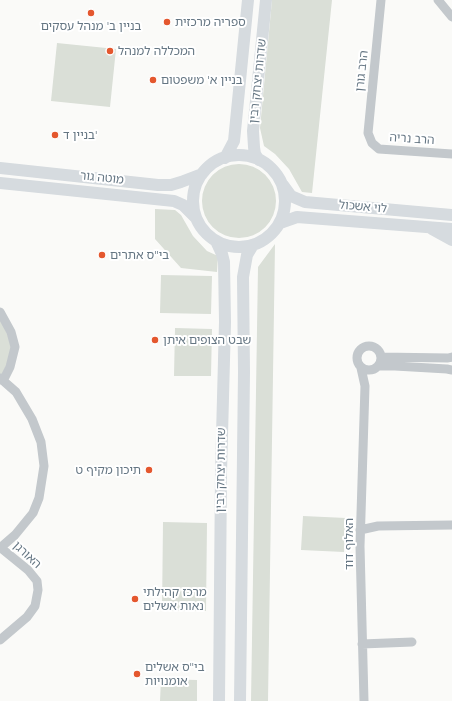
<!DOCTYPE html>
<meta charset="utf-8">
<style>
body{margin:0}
canvas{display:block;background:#fafaf8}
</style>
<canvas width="452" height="701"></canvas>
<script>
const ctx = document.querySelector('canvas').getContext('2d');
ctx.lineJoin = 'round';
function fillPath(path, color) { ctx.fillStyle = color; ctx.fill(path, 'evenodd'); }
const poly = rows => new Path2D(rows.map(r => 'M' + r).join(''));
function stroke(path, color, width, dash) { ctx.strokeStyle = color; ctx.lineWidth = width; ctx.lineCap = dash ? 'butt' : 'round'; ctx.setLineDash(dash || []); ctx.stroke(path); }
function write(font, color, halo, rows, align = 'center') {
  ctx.font = font + ' Montserrat,"Noto Sans Hebrew",sans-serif'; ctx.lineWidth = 4; ctx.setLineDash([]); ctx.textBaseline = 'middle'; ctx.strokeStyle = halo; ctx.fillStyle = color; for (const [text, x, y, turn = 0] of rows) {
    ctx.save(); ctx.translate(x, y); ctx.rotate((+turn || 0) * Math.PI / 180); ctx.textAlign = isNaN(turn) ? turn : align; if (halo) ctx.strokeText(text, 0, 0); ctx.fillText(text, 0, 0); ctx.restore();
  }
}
const green = poly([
 [272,0,332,0,312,193,302,192,289,169,275,154,264,146,260,128],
 [57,43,116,49,110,107,51,101],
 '202 201a37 37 0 1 1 74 0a37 37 0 1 1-74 0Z',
 [155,209,175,210,181,215,193,236,207,251,218,256,217,272,181,268,155,239],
 [275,244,268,701,251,701,258,267],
 [161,275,212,276,211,314,160,313],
 [0,319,12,344,9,359,2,375,0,374],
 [175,328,212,329,211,376,174,376],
 [303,516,346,518,344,552,301,550],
 [163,522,207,523,206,611,162,611],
 [161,679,197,680,197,701,160,701]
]);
const minor = poly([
 [381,0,368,133,372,143,379,149,452,154],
 [438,0,452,17],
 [0,312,11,332,15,347,10,367,3,381],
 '357 358a12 12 0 1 1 24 0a12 12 0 1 1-24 0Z',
 [381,357,448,358,452,357],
 [378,366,395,366,447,369,452,370],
 [361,368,365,386,360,546,364,701],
 [0,378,16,392,32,419,41,442,44,466,39,498,33,513,15,535,0,548],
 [360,530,378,526,452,525],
 [0,640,27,617,35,606,38,590,37,581,28,570,1,548],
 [362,644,412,642]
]);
const major = poly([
 '193 201a46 46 0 1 1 92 0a46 46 0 1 1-92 0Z',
 [225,158,234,141,248,0],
 [259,160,255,154,254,147,253,131,266,0],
 [0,168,158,185,171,185,181,182,202,174],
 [0,183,174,201,183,205,196,218],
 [283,185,291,196,305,202,452,215],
 [280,223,297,217,452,229],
 [432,229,452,240],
 [216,241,222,254,224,262,225,322,221,473,219,701],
 [240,701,244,372,243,277,247,255,253,245]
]);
const markers = [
 [91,13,4,"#e4572e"],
 [167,22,4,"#e4572e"],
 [110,51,4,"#e4572e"],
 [153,80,4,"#e4572e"],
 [55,135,4,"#e4572e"],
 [102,255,4,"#e4572e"],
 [155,340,4,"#e4572e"],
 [149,470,4,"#e4572e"],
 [135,599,4,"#e4572e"],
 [137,674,4,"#e4572e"]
];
const poiNames = [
 ["ספריה מרכזית",175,22],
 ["בניין ב' מנהל עסקים",91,26,"center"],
 ["המכללה למנהל",118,51],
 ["בניין א' משפטום",161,80],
 ["בניין ד'",63,135],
 ["בי\"ס אתרים",110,255],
 ["שבט הצופים איתן",163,340],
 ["תיכון מקיף ט",141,470,"right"],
 ["מרכז קהילתי",143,592],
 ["נאות אשלים",143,606],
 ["בי\"ס אשלים",145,667],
 ["אומנויות",145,681]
];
const streetNames = [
 ["הרב גורן",362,71,-84],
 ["שדרות יצחק רבין",258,81,-84],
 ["הרב נריה",412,139,4],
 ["מוטה גור",102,178,6],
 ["לוי אשכול",363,207,5],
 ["שדרות יצחק רבין",221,470,-89],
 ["האלוף דוד",349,544,-90],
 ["האורגן",27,555,43]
];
fillPath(green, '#dadfd7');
stroke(minor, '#c3c8cc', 9);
stroke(major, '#d6dbdf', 12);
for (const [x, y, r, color] of markers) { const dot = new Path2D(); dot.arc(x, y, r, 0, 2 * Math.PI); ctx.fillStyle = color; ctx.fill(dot); stroke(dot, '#fff', 1.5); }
write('12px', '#657683', '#fff', poiNames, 'left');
write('12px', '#657683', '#fff', streetNames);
</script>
